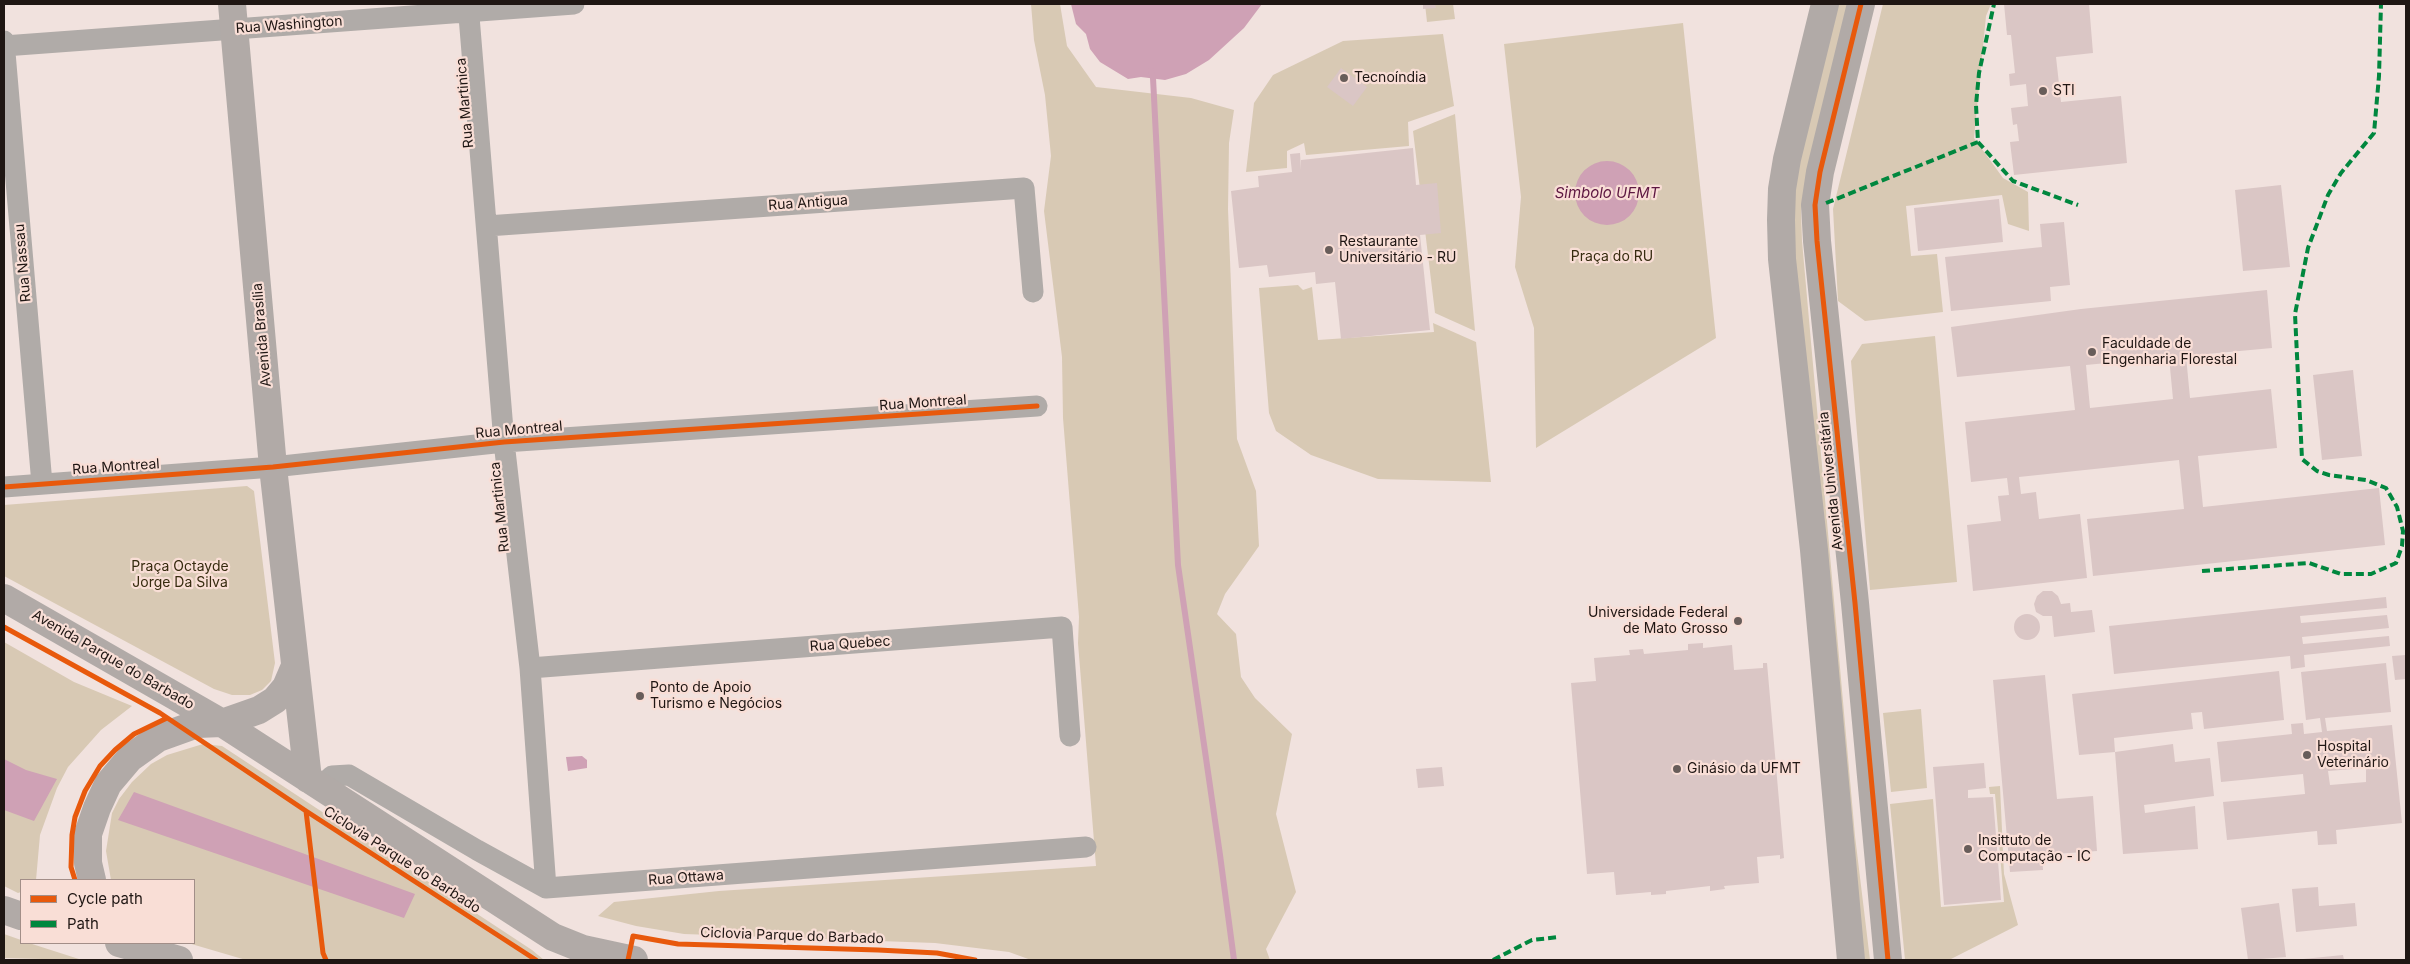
<!DOCTYPE html>
<meta charset="utf-8">
<style>
body{margin:0}
#map{position:relative;width:2410px;height:964px;overflow:hidden;background:#f1e2de;font-family:Inter,sans-serif}
canvas{display:block}
.frame{position:absolute;inset:0;border:5px solid #1f1613;pointer-events:none}
.legend{position:absolute;left:20px;top:879px;width:175px;height:65px;box-sizing:border-box;background:#f9ded6;border:1px solid #a28e88;margin:0;padding:6px 9px;list-style:none;font-size:15px;color:#1f1613}
.legend li{display:flex;align-items:center;gap:10px;height:25px}
.legend b{width:25px;border:1px solid #a28e88}
</style>
<div id="map">
<canvas width="2410" height="964"></canvas>
<div class="frame"></div>
<ul class="legend">
<li><b style="height:6px;background:#e8590c"></b>Cycle path</li>
<li><b style="height:6px;background:#00873e"></b>Path</li>
</ul>
</div>
<script>
const ctx = document.querySelector('canvas').getContext('2d');
ctx.lineJoin = 'round';
function fillPath(path, color) { ctx.fillStyle = color; ctx.fill(path, 'evenodd'); }
const poly = rows => new Path2D(rows.map(r => 'M' + r).join(''));
function stroke(path, color, width, dash) { ctx.strokeStyle = color; ctx.lineWidth = width; ctx.lineCap = dash ? 'butt' : 'round'; ctx.setLineDash(dash || []); ctx.stroke(path); }
function write(font, color, halo, rows, align = 'center') {
  ctx.font = font + ' Inter,sans-serif'; ctx.lineWidth = 4.5; ctx.setLineDash([]); ctx.textBaseline = 'middle'; ctx.strokeStyle = halo; ctx.fillStyle = color; for (const [text, x, y, turn = 0] of rows) {
    ctx.save(); ctx.translate(x, y); ctx.rotate((+turn || 0) * Math.PI / 180); ctx.textAlign = isNaN(turn) ? turn : align; if (halo) ctx.strokeText(text, 0, 0); ctx.fillText(text, 0, 0); ctx.restore();
  }
}
const green = poly([
 [1031,4,1060,4,1067,46,1096,87,1191,98,1234,110,1229,143,1228,209,1237,439,1256,491,1259,546,1225,594,1217,614,1236,634,1241,677,1255,698,1292,734,1276,814,1296,892,1266,949,1270,960,1031,960,1009,952,935,943,684,934,636,926,598,916,614,902,719,891,1096,866,1078,643,1079,617,1063,418,1062,357,1044,211,1051,156,1045,95,1034,40],
 [1425,4,1453,4,1455,19,1427,22],
 [1834,4,1849,4,1804,192,1801,211,1802,241,1855,836,1870,960,1857,960,1785,216],
 [1883,4,1991,4,1986,16,1974,138,2003,178,2028,192,2029,231,2008,224,2002,195,1906,206,1911,256,1937,254,1943,312,1865,321,1838,301,1833,209],
 [1683,23,1716,338,1536,448,1534,328,1515,267,1521,197,1504,44],
 [1443,34,1454,106,1408,122,1409,146,1306,155,1304,143,1287,151,1287,168,1246,172,1254,103,1273,75,1343,41],
 [1455,114,1475,331,1435,313,1413,131],
 [1298,285,1303,290,1312,287,1318,340,1434,332,1433,323,1476,342,1491,482,1378,479,1311,455,1276,431,1269,413,1259,288],
 [1935,336,1957,582,1870,590,1851,361,1862,344],
 [247,486,254,491,275,663,271,681,262,690,250,695,232,695,214,689,4,576,4,505],
 [4,642,74,682,132,706,101,730,68,767,57,788,40,835,36,880,21,880,21,892,18,893,4,886],
 [1921,709,1927,788,1891,792,1883,713],
 [203,744,222,746,532,950,544,960,246,960,188,943,194,943,194,880,111,880,106,851,112,813,119,799,132,782,151,764,167,755],
 [2000,786,2004,874,2018,925,1949,960,1905,960,1890,804,1933,799,1941,907,2004,902,1995,794,1990,794,1989,787],
 [4,934,21,940,21,943,29,943,82,960,4,958]
]);
const water = poly([
 [1071,4,1262,4,1244,28,1209,60,1186,74,1165,80,1141,77,1128,79,1100,62,1090,49,1086,34,1076,24],
 '1575 193a32 32 0 1 1 64 0a32 32 0 1 1-64 0Z',
 [582,756,587,760,587,768,568,771,566,757],
 [4,759,26,770,57,779,34,821,4,810],
 [134,792,415,894,404,918,118,820]
]);
const stream = poly([
 [1151,71,1153,78,1178,565,1220,855,1234,960]
]);
const building = poly([
 [1423,4,1435,4,1436,8,1423,9],
 [2004,4,2089,4,2093,53,2056,57,2061,102,2121,96,2127,163,2014,175,2010,142,2019,141,2017,124,2013,125,2011,108,2028,106,2026,84,2010,86,2009,74,2015,73,2011,35,2007,35],
 [1341,68,1367,87,1353,106,1327,87],
 [1413,148,1416,185,1437,183,1441,233,1420,235,1430,330,1341,339,1335,282,1316,284,1315,272,1269,277,1267,265,1239,268,1231,191,1259,187,1258,176,1292,172,1290,154,1300,153,1301,170,1301,160],
 [2281,185,2290,267,2243,271,2235,190],
 [1999,199,2003,242,1918,251,1914,208],
 [2064,222,2070,285,2050,287,2051,301,1951,311,1945,257,2042,247,2040,224],
 [2267,290,2272,348,2186,356,2190,398,2271,389,2277,448,2198,456,2203,507,2379,488,2385,545,2093,576,2087,519,2184,509,2179,460,2019,477,2021,494,2036,492,2039,519,2080,514,2087,578,1973,591,1967,525,2001,521,1998,496,2009,495,2007,478,1971,482,1965,422,2075,410,2070,366,1957,377,1951,327,2081,309],
 [2169,357,2173,399,2090,408,2086,365],
 [2353,370,2362,456,2322,460,2313,375],
 [2043,591,2052,591,2058,596,2061,604,2070,603,2071,612,2092,610,2095,632,2054,637,2052,616,2043,616,2036,612,2034,604,2037,596],
 [2386,597,2387,608,2300,616,2301,623,2387,615,2389,628,2302,637,2303,644,2389,636,2390,646,2304,655,2305,667,2291,669,2290,656,2114,674,2109,626],
 '2014 627a13 13 0 1 1 26 0a13 13 0 1 1-26 0Z',
 [1703,643,1703,648,1732,645,1734,670,1763,668,1763,663,1767,663,1784,858,1780,859,1780,855,1757,857,1759,883,1724,886,1725,889,1710,891,1710,886,1666,891,1666,894,1651,895,1651,892,1616,895,1614,872,1587,874,1571,683,1596,681,1594,658,1630,655,1629,650,1643,649,1644,654,1688,650,1688,644],
 [2406,655,2406,679,2395,680,2392,656],
 [2386,663,2391,712,2325,718,2327,731,2392,725,2402,823,2336,830,2337,844,2318,845,2317,831,2227,840,2223,802,2305,794,2303,774,2221,782,2217,742,2292,734,2291,724,2303,723,2304,734,2322,732,2320,718,2306,720,2301,672],
 [2366,768,2366,782,2330,785,2328,771],
 [2279,671,2284,720,2204,729,2202,712,2191,713,2193,729,2114,738,2115,752,2079,755,2072,694],
 [2045,675,2057,799,2093,796,2097,851,2042,855,2043,870,2010,872,1993,680],
 [2173,744,2175,762,2210,758,2214,796,2144,805,2145,813,2195,806,2198,849,2123,854,2115,752],
 [1984,763,1986,788,1968,790,1968,798,1993,797,2001,900,1944,905,1933,767],
 [1442,767,1444,786,1418,788,1416,769],
 [2318,887,2319,906,2355,903,2357,926,2296,932,2292,889],
 [2279,903,2286,957,2248,960,2241,908],
 [2343,955,2344,960,2303,960,2303,959]
]);
const street = poly([
 [468,4,504,442,530,668,546,888],
 [4,41,42,484],
 [4,46,574,4],
 [487,226,1024,188,1033,292],
 [4,487,273,467,504,442,1037,406],
 [530,668,1062,627,1070,736],
 [320,787,332,776,349,775,477,850,546,888,1086,847]
]);
const secondary = poly([
 [232,4,273,467,308,779],
 [1825,4,1787,159,1782,189,1781,220,1782,259,1814,550,1851,960],
 [1861,4,1820,172,1815,205,1817,241,1855,603,1888,960],
 [4,598,222,723,259,710,275,700,286,687,295,666],
 [92,880,88,863,88,834,97,808,108,784,130,758,158,738,197,724,222,723,553,937,583,949,634,960],
 [4,910,21,916],
 [119,943,179,960]
]);
const quiet = poly([
 [1978,142,2013,181,2078,205],
 [1826,203,1978,142,1976,105,1979,73,1994,4],
 [2202,571,2309,563,2341,574,2371,574,2396,563,2402,546,2403,531,2397,507,2386,488,2366,480,2329,475,2317,471,2302,459,2295,314,2308,248,2328,195,2341,173,2374,133,2379,76,2381,4],
 [1493,960,1532,940,1559,937]
]);
const cycleway = poly([
 [1861,4,1820,172,1815,205,1817,241,1855,603,1888,960],
 [4,487,273,467,504,442,1037,406],
 [4,627,160,713,306,811,323,953,326,960],
 [306,811,536,960],
 [75,880,71,867,72,835,75,817,85,791,100,766,115,750,134,734,167,718],
 [628,960,633,936,678,944,878,950,937,953,975,960]
]);
const markers = [
 [1344,78,5,"#685d5a"],
 [2043,91,5,"#685d5a"],
 [1329,250,5,"#685d5a"],
 [2092,352,5,"#685d5a"],
 [1738,621,5,"#685d5a"],
 [640,696,5,"#685d5a"],
 [2307,755,5,"#685d5a"],
 [1677,769,5,"#685d5a"],
 [1968,849,5,"#685d5a"]
];
const streetNames = [
 ["Rua Washington",289,25,-4],
 ["Rua Martinica",465,103,-95],
 ["Rua Antigua",808,203,-4],
 ["Rua Nassau",23,263,-95],
 ["Avenida Brasília",262,335,-95],
 ["Rua Montreal",923,403,-4],
 ["Rua Montreal",519,430,-5],
 ["Rua Montreal",116,467,-4],
 ["Avenida Universitária",1831,481,-96],
 ["Rua Martinica",500,507,-96],
 ["Rua Quebec",850,644,-4],
 ["Avenida Parque do Barbado",113,660,30],
 ["Ciclovia Parque do Barbado",402,860,33],
 ["Rua Ottawa",686,878,-4],
 ["Ciclovia Parque do Barbado",792,936,2]
];
const poiNames = [
 ["Tecnoíndia",1354,78],
 ["STI",2053,91],
 ["Restaurante",1339,242],
 ["Universitário - RU",1339,258],
 ["Faculdade de",2102,344],
 ["Engenharia Florestal",2102,360],
 ["Universidade Federal",1728,613,"right"],
 ["de Mato Grosso",1728,629,"right"],
 ["Ponto de Apoio",650,688],
 ["Turismo e Negócios",650,704],
 ["Hospital",2317,747],
 ["Veterinário",2317,763],
 ["Ginásio da UFMT",1687,769],
 ["Insittuto de",1978,841],
 ["Computação - IC",1978,857]
];
const parkNames = [
 ["Praça do RU",1612,257],
 ["Praça Octayde",180,567],
 ["Jorge Da Silva",180,583]
];
const waterNames = [
 ["Simbolo UFMT",1607,193]
];
fillPath(green, '#d8c9b4');
fillPath(water, '#cfa1b5');
stroke(stream, '#cfa1b5', 6);
fillPath(building, '#dac6c5');
stroke(street, '#b0aba8', 21);
stroke(secondary, '#b1aaa7', 28);
stroke(quiet, '#00873e', 4, [8, 4]);
stroke(cycleway, '#e8590c', 5);
for (const [x, y, r, color] of markers) { const dot = new Path2D(); dot.arc(x, y, r, 0, 2 * Math.PI); ctx.fillStyle = color; ctx.fill(dot); stroke(dot, '#f9ded6', 2); }
write('14px', '#1f1613', '#f9ded6', streetNames);
write('14px', '#1f1613', '#f9ded6', poiNames, 'left');
write('14px', '#362b0f', '#f9ded6', parkNames);
write('italic 15px', '#5d1741', '#f9ded6', waterNames);
</script>
